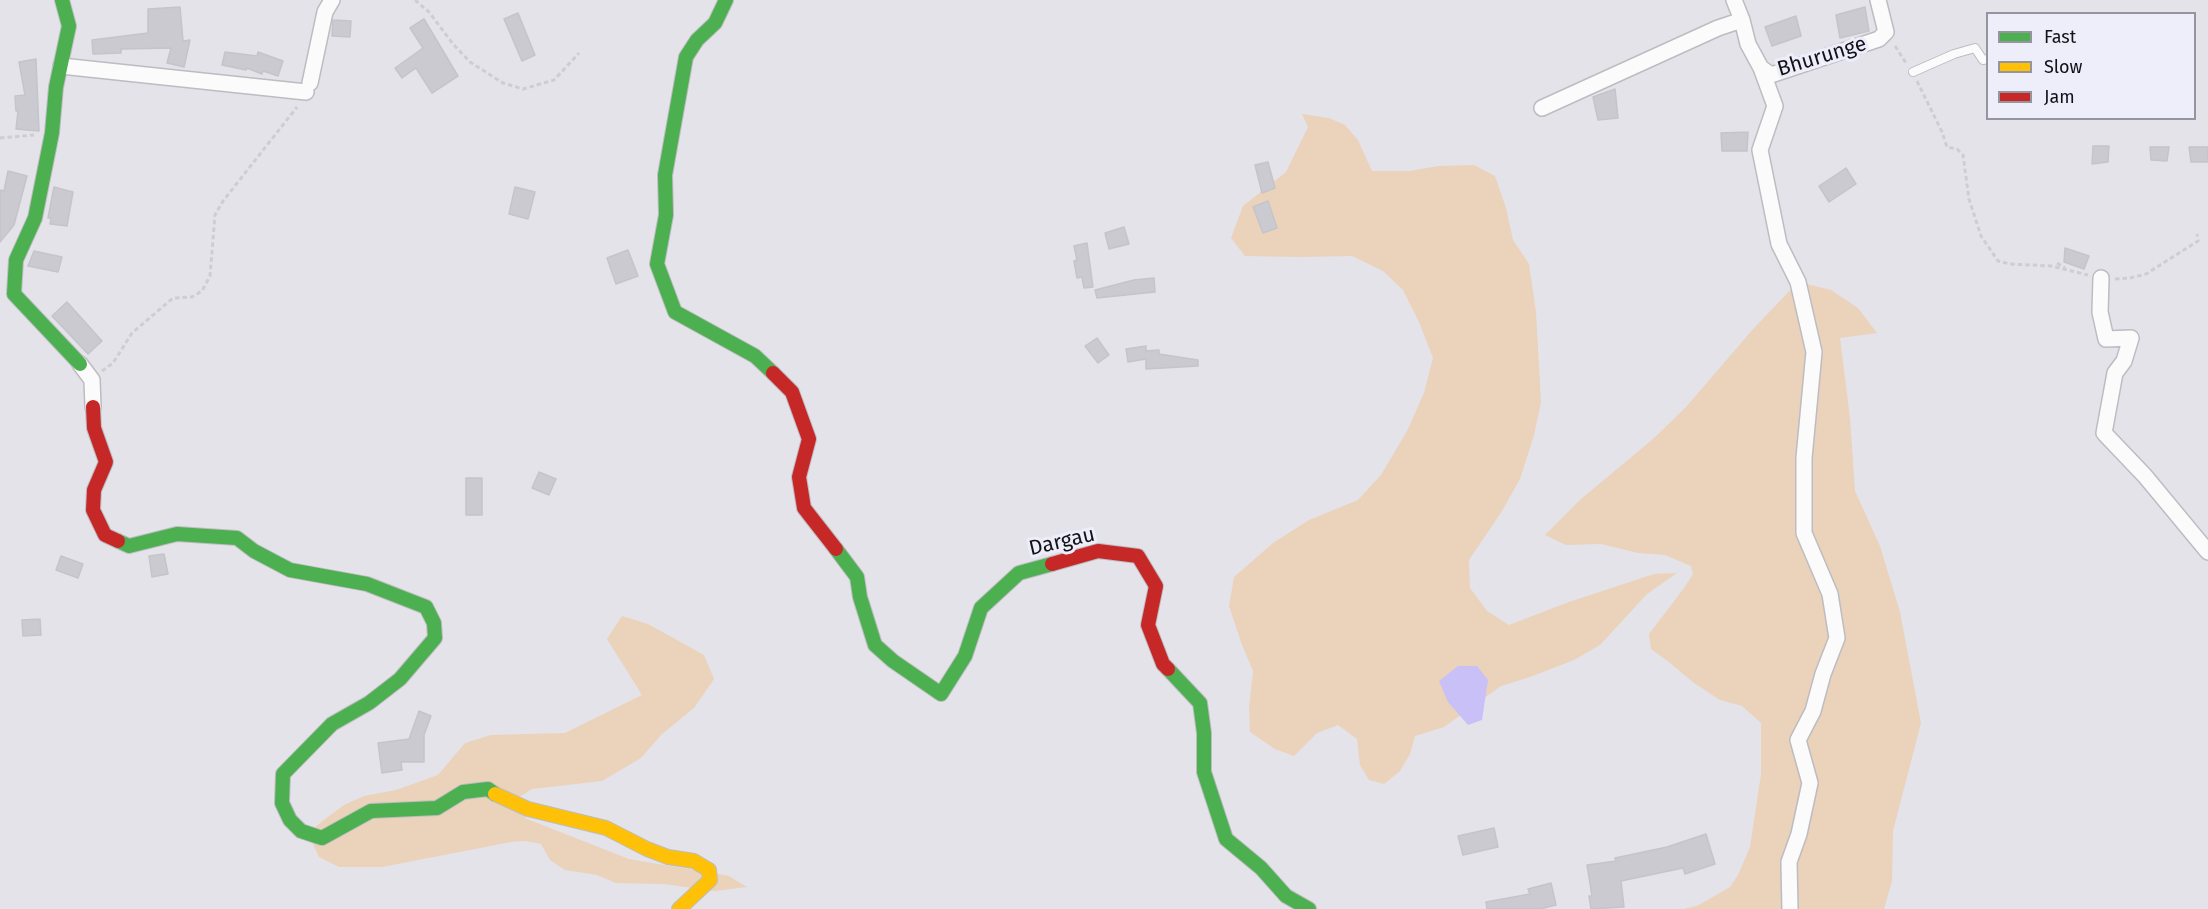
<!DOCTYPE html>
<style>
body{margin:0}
#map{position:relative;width:2208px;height:909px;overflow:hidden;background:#e4e3ea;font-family:"Fira Sans",sans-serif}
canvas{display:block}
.legend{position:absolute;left:1986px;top:12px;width:210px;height:108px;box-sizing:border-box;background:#eeedfa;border:2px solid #96959f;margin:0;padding:8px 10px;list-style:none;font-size:18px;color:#121216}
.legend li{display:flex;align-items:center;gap:12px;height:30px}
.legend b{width:30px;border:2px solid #96959f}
</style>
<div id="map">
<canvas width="2208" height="909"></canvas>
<ul class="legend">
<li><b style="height:8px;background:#4caf50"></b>Fast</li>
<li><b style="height:8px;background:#ffc107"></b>Slow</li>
<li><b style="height:8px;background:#c62828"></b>Jam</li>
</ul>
</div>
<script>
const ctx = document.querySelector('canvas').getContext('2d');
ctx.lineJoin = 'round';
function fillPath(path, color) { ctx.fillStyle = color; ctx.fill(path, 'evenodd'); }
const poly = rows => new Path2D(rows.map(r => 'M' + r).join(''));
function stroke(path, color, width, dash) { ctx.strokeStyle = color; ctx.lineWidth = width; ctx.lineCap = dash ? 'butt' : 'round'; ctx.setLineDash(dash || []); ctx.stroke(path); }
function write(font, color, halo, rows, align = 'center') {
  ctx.font = font + ' "Fira Sans",sans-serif'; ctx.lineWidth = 6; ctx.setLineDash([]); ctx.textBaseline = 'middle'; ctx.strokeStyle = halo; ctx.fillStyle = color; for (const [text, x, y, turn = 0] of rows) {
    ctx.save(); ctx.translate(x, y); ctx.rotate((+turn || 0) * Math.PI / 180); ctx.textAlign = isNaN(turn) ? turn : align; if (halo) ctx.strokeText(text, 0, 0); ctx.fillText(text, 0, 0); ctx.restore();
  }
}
const green = poly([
 [1302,114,1329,118,1345,125,1358,140,1372,171,1410,171,1438,166,1474,165,1495,176,1506,208,1513,240,1529,264,1536,312,1541,402,1534,435,1520,479,1502,511,1469,560,1470,588,1487,611,1509,625,1569,602,1654,574,1677,573,1647,594,1600,645,1574,660,1530,677,1501,686,1444,727,1415,736,1410,754,1400,771,1384,784,1369,780,1360,765,1357,739,1338,725,1317,733,1294,756,1275,749,1250,732,1249,707,1253,671,1242,645,1229,606,1234,577,1273,543,1309,520,1358,500,1381,475,1407,431,1424,393,1433,358,1419,322,1403,290,1383,271,1352,256,1300,257,1245,256,1231,238,1243,206,1286,172,1308,127],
 [1798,282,1831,290,1858,308,1877,333,1840,338,1850,418,1855,491,1880,546,1900,612,1921,723,1893,831,1892,881,1884,909,1684,909,1699,905,1730,887,1738,875,1750,847,1761,774,1761,723,1742,706,1720,700,1694,683,1670,663,1651,649,1649,634,1684,588,1693,574,1691,566,1665,555,1638,553,1601,544,1566,545,1545,535,1581,499,1653,439,1686,407,1754,328],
 [622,616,648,624,704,655,714,679,694,708,662,734,641,758,602,781,532,789,512,802,527,819,629,859,729,876,747,887,715,891,664,884,616,883,597,875,565,870,550,860,541,844,526,841,511,842,382,867,339,867,319,857,308,833,325,819,344,805,364,796,396,790,438,775,465,743,491,735,565,733,642,695,607,639]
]);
const water = poly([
 [1458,666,1477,666,1488,680,1482,720,1468,725,1448,702,1439,681]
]);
const building = poly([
 [180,7,183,41,190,40,184,67,167,63,171,48,121,49,121,53,93,54,92,40,148,33,148,9,180,7],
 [1865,7,1869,31,1840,38,1836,15,1865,7],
 [518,13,535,55,522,61,504,19,518,13],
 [1796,16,1801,36,1772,46,1765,27,1796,16],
 [424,19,458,76,432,93,416,68,402,78,395,68,423,48,410,28,424,19],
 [333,20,351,21,350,37,332,36,333,20],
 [225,52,257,56,258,52,283,61,278,76,263,71,262,74,247,68,246,70,222,65,225,52],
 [36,59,39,131,16,129,18,111,16,111,15,96,25,95,19,62,36,59],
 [1615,89,1618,118,1598,120,1593,97,1615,89],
 [1748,132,1747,151,1722,151,1721,133,1748,132],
 [2093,146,2109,146,2108,162,2092,164,2093,146],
 [2150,147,2169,147,2167,161,2151,160,2150,147],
 [2189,147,2208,147,2208,162,2191,162,2189,147],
 [1268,162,1275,188,1262,193,1255,165,1268,162],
 [1846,168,1856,184,1829,202,1819,186,1846,168],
 [8,171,27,176,14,225,0,242,0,190,4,191,8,171],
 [54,187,73,192,67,226,50,224,51,218,48,218,54,187],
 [515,187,535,192,528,219,509,214,515,187],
 [1268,201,1277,228,1263,233,1253,207,1268,201],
 [1124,227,1129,244,1109,249,1105,233,1124,227],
 [1087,243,1093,287,1084,288,1082,277,1077,278,1074,261,1077,260,1074,246,1087,243],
 [2065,248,2089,256,2084,269,2064,262,2065,248],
 [628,250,638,276,616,284,607,258,628,250],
 [34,251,62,257,58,272,28,266,34,251],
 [1154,278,1155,292,1097,298,1095,290,1134,280,1154,278],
 [67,302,102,341,88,354,52,316,67,302],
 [1097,338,1109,355,1098,363,1085,346,1097,338],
 [1146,346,1146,351,1159,350,1159,354,1198,360,1198,366,1146,369,1146,359,1128,362,1126,349,1146,346],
 [539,472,556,479,549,495,532,488,539,472],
 [466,478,482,478,482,515,466,515,466,478],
 [164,554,168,574,152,577,149,556,164,554],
 [61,556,83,564,78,578,56,570,61,556],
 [40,619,41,635,23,636,22,620,40,619],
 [419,711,431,716,424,735,424,762,401,762,402,770,382,773,378,743,409,739,419,711],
 [1494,828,1498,847,1463,855,1458,836,1494,828],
 [1706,834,1715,864,1685,874,1683,868,1621,881,1624,907,1591,909,1589,896,1592,896,1587,865,1616,861,1615,858,1667,847,1706,834],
 [1551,883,1556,905,1540,909,1487,909,1486,902,1530,894,1528,889,1551,883]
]);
const path = poly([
 [415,0,429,12,453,44,470,62,503,83,523,89,554,80,579,53],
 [1895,46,1906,63],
 [1917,81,1942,132,1947,147,1957,149,1963,155,1969,199,1981,236,1998,261,2010,264,2051,266,2088,275],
 [0,138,34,135],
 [2057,263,2065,268],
 [2115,279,2130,278,2146,274,2198,241,2197,234],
 [102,371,113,363,132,333,173,298,192,297,202,291,210,276,215,215,223,201,297,107]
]);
const lane = poly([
 [1913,72,1954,54,1975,48,1983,60,1988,59]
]);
const street = poly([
 [1734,0,1742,20,1748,44,1761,68,1775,106,1760,150,1779,244,1798,282,1814,352,1804,458,1804,533,1830,594,1837,638,1823,674,1813,711,1798,740,1810,783,1799,834,1789,862,1790,909],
 [61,66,306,92],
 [1761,68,1771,75,1879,39,1886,32,1878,0],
 [310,83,325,12,332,0],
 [1542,108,1718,28,1742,20],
 [2101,278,2100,312,2106,339,2131,338,2124,361,2115,373,2104,433,2145,476,2208,552],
 [80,364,92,380,93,407]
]);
const fast = poly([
 [62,0,69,26,56,87,52,133,35,218,16,260,14,294,80,364],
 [726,0,715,23,697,40,686,57,665,175,666,215,657,264,675,312,755,356,773,373],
 [118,541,129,546,177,534,237,538,254,551,290,570,367,584,426,607,434,623,435,638,400,679,369,703,332,724,283,774,282,803,290,820,301,831,322,838,371,811,437,808,463,792,488,789,495,794],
 [836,549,857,577,860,597,875,645,893,661,941,694,965,656,981,608,1019,573,1052,564],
 [1168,669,1200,703,1204,733,1204,772,1226,839,1261,868,1286,896,1309,909]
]);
const slow = poly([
 [495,794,528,809,606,828,647,849,668,857,694,861,709,870,710,880,679,909]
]);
const jam = poly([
 [773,373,792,392,809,439,799,477,804,508,836,549],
 [93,407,94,428,106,462,94,490,93,510,105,535,118,541],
 [1052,564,1098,551,1138,556,1156,586,1148,625,1163,664,1168,669]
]);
const streetNames = [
 ["Bhurunge",1822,57,-17],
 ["Dargau",1062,542,-13]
];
fillPath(green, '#ebd2ba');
fillPath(water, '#c8c0f7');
fillPath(building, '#cbcad0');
stroke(building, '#c5c4ca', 1.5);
stroke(lane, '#bdbcc1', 10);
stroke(street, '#bdbcc1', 18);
stroke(fast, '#bdbcc1', 16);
stroke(slow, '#bdbcc1', 16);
stroke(jam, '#bdbcc1', 16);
stroke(path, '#ceced0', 3, [4.5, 3]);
stroke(lane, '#fbfbfc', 8);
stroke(street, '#fbfbfc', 15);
stroke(fast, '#4caf50', 14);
stroke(slow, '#ffc107', 14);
stroke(jam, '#c62828', 14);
write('21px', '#121216', '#eeedfa', streetNames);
</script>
